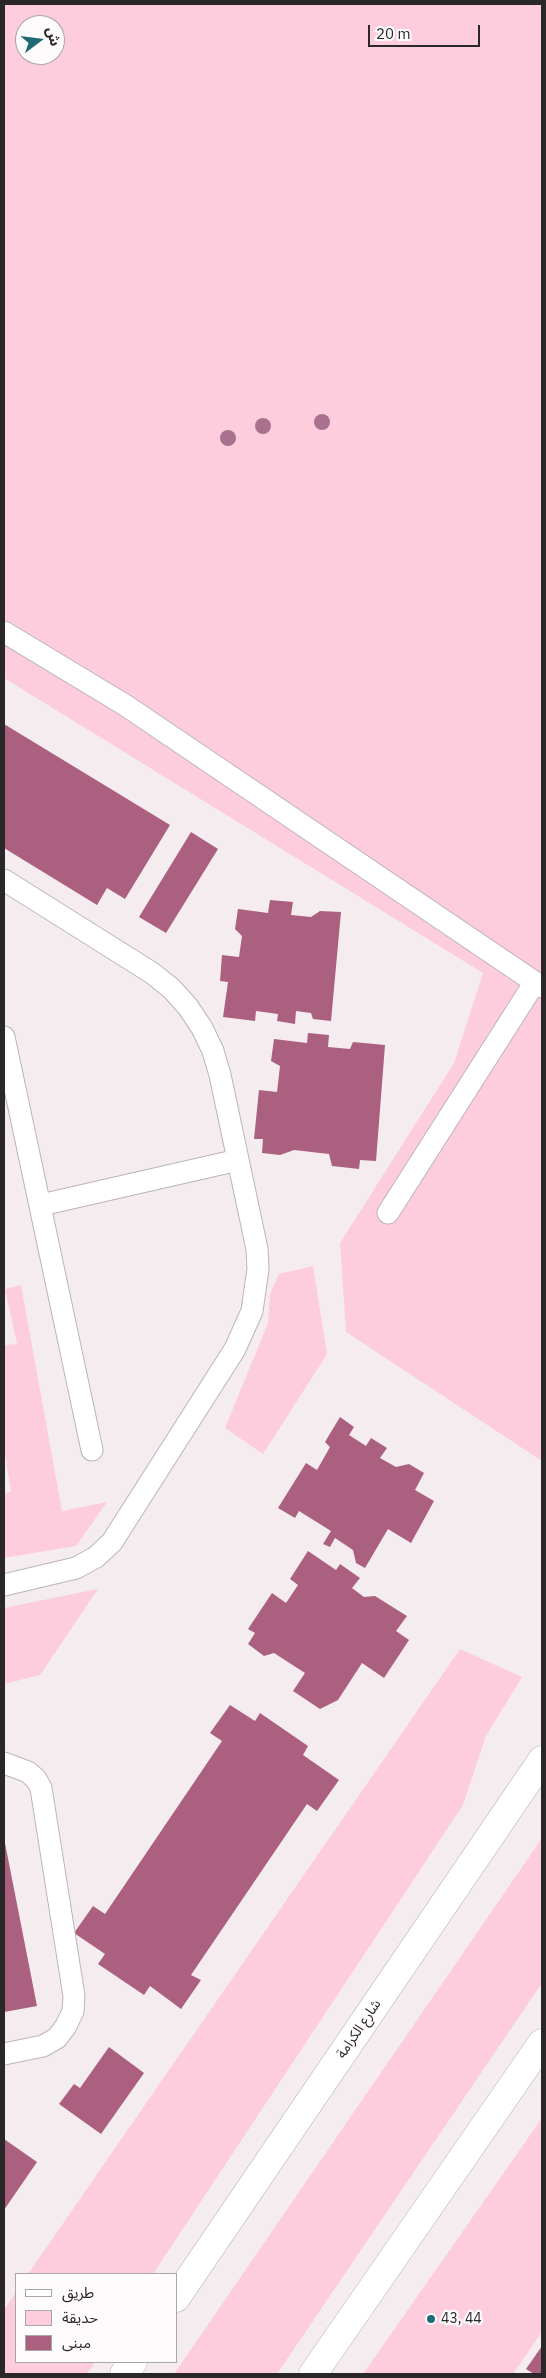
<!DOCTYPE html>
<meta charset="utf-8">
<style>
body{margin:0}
#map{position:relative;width:546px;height:2378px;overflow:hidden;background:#f5ecef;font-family:"IBM Plex Sans","Noto Sans Arabic",sans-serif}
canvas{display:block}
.frame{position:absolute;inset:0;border:5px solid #2a2728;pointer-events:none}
.legend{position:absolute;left:15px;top:2273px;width:162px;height:90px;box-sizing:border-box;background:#fefbfc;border:1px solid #a9a6a7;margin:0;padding:6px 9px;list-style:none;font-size:15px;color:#2a2728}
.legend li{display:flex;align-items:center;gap:10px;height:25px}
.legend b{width:25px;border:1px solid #a9a6a7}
.north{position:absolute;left:15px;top:15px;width:50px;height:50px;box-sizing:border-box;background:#fefbfc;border:1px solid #a9a6a7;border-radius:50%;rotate:75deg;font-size:14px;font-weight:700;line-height:20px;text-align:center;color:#2a2728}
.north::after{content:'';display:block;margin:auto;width:18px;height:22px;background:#1f6a72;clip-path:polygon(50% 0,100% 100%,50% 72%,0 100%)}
.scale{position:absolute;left:368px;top:25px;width:112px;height:22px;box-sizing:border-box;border:2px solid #2a2728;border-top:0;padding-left:6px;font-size:15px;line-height:18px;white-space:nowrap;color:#2a2728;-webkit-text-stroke:4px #fefbfc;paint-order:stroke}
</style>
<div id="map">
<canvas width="546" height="2378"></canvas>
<div class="frame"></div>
<ul class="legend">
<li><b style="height:6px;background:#fff"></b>طريق</li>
<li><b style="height:14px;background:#fdcdde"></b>حديقة</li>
<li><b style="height:14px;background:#aa607e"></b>مبنى</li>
</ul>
<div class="north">ش</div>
<div class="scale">20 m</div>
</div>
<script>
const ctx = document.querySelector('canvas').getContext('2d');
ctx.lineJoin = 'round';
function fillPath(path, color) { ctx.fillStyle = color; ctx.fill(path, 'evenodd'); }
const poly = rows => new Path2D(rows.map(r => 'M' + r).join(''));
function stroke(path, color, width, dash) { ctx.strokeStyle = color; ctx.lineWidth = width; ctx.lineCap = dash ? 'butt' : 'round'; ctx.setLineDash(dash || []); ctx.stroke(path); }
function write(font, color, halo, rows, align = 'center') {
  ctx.font = font + ' "IBM Plex Sans","Noto Sans Arabic",sans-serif'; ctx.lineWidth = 4.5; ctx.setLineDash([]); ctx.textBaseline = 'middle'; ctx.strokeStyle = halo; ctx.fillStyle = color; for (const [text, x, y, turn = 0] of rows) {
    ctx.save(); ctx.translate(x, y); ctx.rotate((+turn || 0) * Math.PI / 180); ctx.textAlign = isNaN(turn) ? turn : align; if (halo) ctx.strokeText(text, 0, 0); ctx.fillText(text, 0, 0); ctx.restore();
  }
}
const green = poly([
 [4,4,542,4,542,1461,346,1332,340,1243,454,1063,483,973,4,678],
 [25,25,55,25,55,55,25,55],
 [313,1266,327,1354,263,1454,225,1428,268,1323,270,1294,279,1274],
 [21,1285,62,1511,107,1502,76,1546,4,1558,4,1493,11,1492,4,1449,4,1345,17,1344,5,1289],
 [98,1589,40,1675,4,1684,4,1608],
 [460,1649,522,1677,486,1736,463,1805,153,2274,28,2274],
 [542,1838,542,1983,277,2374,174,2374],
 [542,2118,542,2332,513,2374,363,2374],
 [16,2292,16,2362,95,2362,87,2374,4,2374,4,2310]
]);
const building = poly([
 [4,724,170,825,125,899,107,888,97,905,4,848],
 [191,832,218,849,166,933,139,917],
 [270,900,293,902,291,915,311,917,320,911,341,912,331,1021,313,1019,311,1013,296,1011,295,1024,277,1021,278,1014,256,1011,255,1021,223,1017,228,982,220,981,222,955,239,957,242,936,235,929,238,909,268,913],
 [308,1033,329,1035,328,1047,350,1049,353,1042,385,1045,376,1161,360,1160,359,1169,332,1166,329,1154,294,1150,280,1155,262,1153,263,1139,254,1139,259,1090,277,1092,280,1066,271,1061,274,1039,307,1043],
 [340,1417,354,1427,349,1435,366,1446,371,1438,387,1448,380,1458,396,1467,409,1464,424,1473,415,1490,434,1501,411,1543,388,1529,365,1568,356,1563,353,1550,335,1538,330,1547,323,1544,331,1531,299,1511,295,1518,278,1508,306,1463,317,1470,330,1447,325,1442],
 [308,1551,336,1570,340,1564,360,1578,352,1588,364,1597,375,1596,407,1616,396,1631,409,1640,384,1678,362,1663,338,1700,320,1709,293,1691,305,1673,274,1653,264,1656,248,1644,255,1633,248,1629,272,1593,286,1603,298,1585,290,1579],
 [230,1705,255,1721,260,1713,308,1746,303,1755,339,1780,317,1811,307,1804,191,1975,201,1980,181,2009,150,1986,144,1995,98,1964,105,1954,74,1933,93,1906,105,1914,222,1741,210,1733],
 [4,1838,37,2006,4,2012],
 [109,2047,144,2073,101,2134,59,2104,74,2084,80,2088],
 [4,2139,37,2162,4,2210],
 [542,2346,542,2374,534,2374,526,2369]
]);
const service = poly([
 [4,632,125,705,542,987],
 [4,880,152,973,172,989,188,1007,202,1028,213,1051,220,1075,257,1249,258,1269,252,1311,235,1349,112,1542,96,1557,76,1568,4,1585],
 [4,1037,92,1450],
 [41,1205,238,1160],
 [388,1213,535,982],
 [4,1763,28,1772,36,1779,41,1788,74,1996,73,2011,66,2026,57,2038,43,2046,4,2054]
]);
const secondary = poly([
 [176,2298,542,1760],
 [124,2374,133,2362],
 [313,2374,542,2043]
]);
const trees = [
 [322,422],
 [263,426],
 [228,438]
];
const markers = [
 [431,2319,5,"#1f6a72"]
];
const streetNames = [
 ["شارع الكرامة",359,2029,-56]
];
const poiNames = [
 ["43, 44",441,2319]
];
fillPath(green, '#fdcdde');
fillPath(building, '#aa607e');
stroke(service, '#bdb4b7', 23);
stroke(secondary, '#bdb4b7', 29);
stroke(service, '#fff', 21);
stroke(secondary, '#fff', 28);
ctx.fillStyle = '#a9718d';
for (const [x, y] of trees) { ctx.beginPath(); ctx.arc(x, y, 8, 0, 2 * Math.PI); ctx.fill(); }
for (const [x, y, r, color] of markers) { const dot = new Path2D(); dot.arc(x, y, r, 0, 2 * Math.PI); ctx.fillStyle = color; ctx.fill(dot); stroke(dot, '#fefbfc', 2); }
write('14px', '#2a2728', '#fefbfc', streetNames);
write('14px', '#2a2728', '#fefbfc', poiNames, 'left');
</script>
